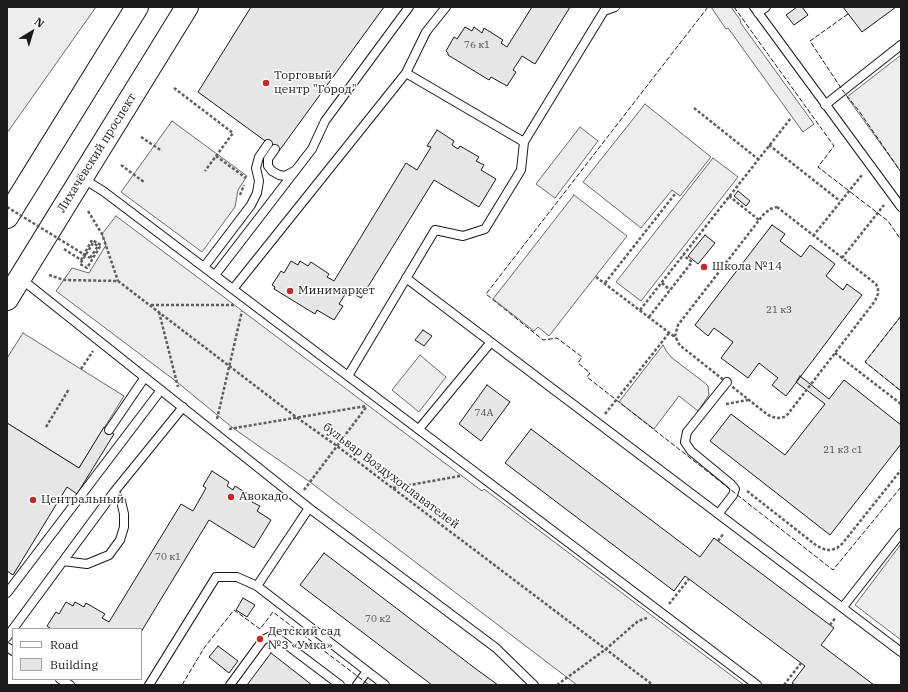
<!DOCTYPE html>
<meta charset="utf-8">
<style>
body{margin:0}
#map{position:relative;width:908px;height:692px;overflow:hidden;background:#fff;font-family:"IBM Plex Serif",serif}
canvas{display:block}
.frame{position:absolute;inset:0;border:8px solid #1a1a1a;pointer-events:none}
.legend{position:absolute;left:12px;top:628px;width:130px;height:52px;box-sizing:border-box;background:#fff;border:1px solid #a3a3a3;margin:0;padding:5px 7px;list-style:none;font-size:12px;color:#1a1a1a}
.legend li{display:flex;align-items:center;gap:8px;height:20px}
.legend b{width:20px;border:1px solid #a3a3a3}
.north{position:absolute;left:12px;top:12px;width:40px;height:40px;-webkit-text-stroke:3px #fff;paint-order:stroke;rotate:38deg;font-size:11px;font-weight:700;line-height:16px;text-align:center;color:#1a1a1a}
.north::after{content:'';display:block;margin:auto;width:14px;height:18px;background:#1a1a1a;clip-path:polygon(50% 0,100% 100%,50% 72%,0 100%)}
</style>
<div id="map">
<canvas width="908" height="692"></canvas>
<div class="frame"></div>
<ul class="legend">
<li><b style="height:5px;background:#fff"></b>Road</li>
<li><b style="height:11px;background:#e6e6e6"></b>Building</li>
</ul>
<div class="north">N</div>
</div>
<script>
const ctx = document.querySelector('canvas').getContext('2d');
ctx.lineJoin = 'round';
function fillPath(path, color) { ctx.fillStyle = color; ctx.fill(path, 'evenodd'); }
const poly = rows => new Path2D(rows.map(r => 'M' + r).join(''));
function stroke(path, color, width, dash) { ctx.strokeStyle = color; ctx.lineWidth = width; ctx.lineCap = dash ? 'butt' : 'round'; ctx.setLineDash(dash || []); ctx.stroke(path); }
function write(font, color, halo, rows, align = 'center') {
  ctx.font = font + ' "IBM Plex Serif",serif'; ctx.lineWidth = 3; ctx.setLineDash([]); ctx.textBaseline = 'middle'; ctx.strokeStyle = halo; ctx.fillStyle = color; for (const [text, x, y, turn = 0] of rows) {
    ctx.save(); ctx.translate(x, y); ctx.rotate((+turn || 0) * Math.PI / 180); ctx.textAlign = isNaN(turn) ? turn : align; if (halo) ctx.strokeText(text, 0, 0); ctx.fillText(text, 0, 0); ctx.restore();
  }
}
const built = poly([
 [7,7,96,7,7,133,7,7],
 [711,7,731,7,741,21,740,22,814,124,803,132,728,28,726,29,711,7],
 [901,55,901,172,847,97,901,55],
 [645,104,711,157,680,196,672,190,641,228,583,182,645,104],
 [172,121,247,176,238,190,235,207,202,252,121,192,172,121],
 [580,127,598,141,555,198,536,184,580,127],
 [713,158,738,177,641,301,616,282,713,158],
 [574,195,627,236,549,336,538,327,534,331,493,299,574,195],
 [116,216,482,491,484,489,744,685,577,685,310,482,233,428,177,382,56,291,72,268,89,273,106,245,102,234,116,216],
 [901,316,901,391,865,362,901,316],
 [23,333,124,396,79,468,7,423,7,358,23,333],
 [663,345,667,352,672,358,705,383,708,386,709,395,698,411,679,396,654,429,619,402,663,345],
 [420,355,446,377,419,412,392,390,420,355],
 [901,544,901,640,855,605,901,544]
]);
const building = poly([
 [251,7,384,7,279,151,198,92,251,7],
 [532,7,570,7,535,64,522,56,513,70,516,72,507,86,491,77,489,80,448,55,448,53,446,51,454,37,457,39,465,27,472,31,474,27,482,33,484,28,503,40,501,43,507,47,532,7],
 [797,7,802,7,808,15,794,25,786,15,797,7],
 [843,7,896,7,862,32,843,7],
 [437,130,454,141,452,145,458,149,460,146,479,157,476,161,484,165,481,170,496,179,479,207,434,180,361,298,348,290,339,304,343,306,334,320,317,310,315,314,274,289,275,287,272,285,281,271,284,273,291,261,298,265,300,261,308,266,311,262,329,274,327,277,334,281,406,163,417,170,431,147,427,146,437,130],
 [738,191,750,201,746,206,734,196,738,191],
 [772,225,785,234,780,241,801,257,810,245,835,264,826,276,843,290,847,284,862,295,786,396,772,385,778,378,759,363,748,378,721,358,733,342,714,328,708,336,695,325,772,225],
 [705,235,715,243,698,264,688,256,705,235],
 [423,330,432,336,424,346,415,340,423,330],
 [800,376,829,399,844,380,901,425,901,444,830,535,710,441,731,414,785,455,825,404,796,382,800,376],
 [487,385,510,402,481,441,459,424,487,385],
 [7,423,79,468,104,427,114,434,77,494,67,487,13,575,7,571,7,423],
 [531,429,700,557,714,538,834,628,821,645,874,685,795,685,792,683,805,666,685,576,674,591,505,463,531,429],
 [212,471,229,482,227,486,233,490,235,486,254,498,252,502,260,506,257,511,271,520,254,548,209,520,141,632,141,629,49,629,50,628,47,626,56,612,59,614,66,602,73,606,75,602,84,607,86,603,105,614,102,618,109,622,181,504,193,511,206,488,203,486,212,471],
 [324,553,476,669,498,685,432,685,300,585,324,553],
 [243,598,255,605,247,617,236,610,243,598],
 [218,646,238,661,229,673,209,657,218,646],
 [271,653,312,685,247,685,271,653]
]);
const path = poly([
 [174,88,233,133,205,171],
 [694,108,758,159],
 [141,137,162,151],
 [769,145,840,201],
 [216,156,246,178],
 [121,165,144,182],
 [240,195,244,185],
 [729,196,759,220],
 [777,207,876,284,878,289,878,294,875,301,788,414,784,417,778,418,773,417,768,415,682,347,679,344,675,336,678,325,763,215,770,209,777,207],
 [88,211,102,234,118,281],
 [813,236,862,175],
 [64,249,81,260,92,240,101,245,87,268,80,264,93,243,98,246,90,258],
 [842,258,884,205],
 [49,275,64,280,118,281],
 [596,277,676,338],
 [118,281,296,417,337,446,653,685],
 [605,283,675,194],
 [662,283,670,290],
 [151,305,234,305],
 [640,310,791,118],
 [159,312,178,387],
 [649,317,692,262,683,255],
 [835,353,901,404],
 [81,369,93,351],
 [726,404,748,400],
 [605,414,669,333],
 [217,419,242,311],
 [46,427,69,389],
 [229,429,366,406],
 [393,488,460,476],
 [304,490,367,406],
 [747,491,817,546,826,550,831,550,837,548,842,544,901,470],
 [718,541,724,533],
 [669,604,689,579],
 [830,625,836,617],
 [557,685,606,649,638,621,647,618],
 [784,685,801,663]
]);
const service = poly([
 [754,7,901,207],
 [758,13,766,7],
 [406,73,524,142],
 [825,105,901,45],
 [275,149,268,159,268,166,272,171,279,175,285,176,294,171],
 [82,178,103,191,757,685],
 [204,267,251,205,257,193,259,181,256,168,259,157,268,144],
 [215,275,312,149,325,121,409,7],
 [20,278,309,508,257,586,237,577,216,577,149,685],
 [406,278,901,652],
 [233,289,406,73,426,32,446,7],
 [348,376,435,230,463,236,485,229,521,170,524,142,604,11,615,7],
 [419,429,491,342],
 [109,430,145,377],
 [309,508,496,648,534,685],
 [719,513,733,495,735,489,731,484,691,451,685,442,687,432,727,382],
 [63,561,87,564,109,555,120,540,124,527,124,514,121,501,114,492],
 [257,586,385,685],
 [7,593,161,390],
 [843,607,901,533],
 [7,637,114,492,183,407],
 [7,647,13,651],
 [60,679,70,685],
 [230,685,263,640,271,636,275,637,279,639,340,685],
 [357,685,367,671]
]);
const secondary = poly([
 [7,217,137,7],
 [7,299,187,7]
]);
const pathBridge = poly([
 [7,207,90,258]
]);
const fence = poly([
 [708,7,486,294,543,340,557,338,582,357,578,363,590,373,587,377,833,570,901,487],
 [734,7,834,146,818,167,888,221,901,240],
 [848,14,810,41,843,91,859,111,901,172],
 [901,316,865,362,901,391],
 [182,685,204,648,234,610,260,629,273,612,369,685]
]);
const markers = [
 [266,83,4,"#c62828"],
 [704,267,4,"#c62828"],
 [290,291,4,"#c62828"],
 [231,497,4,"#c62828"],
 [33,500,4,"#c62828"],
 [260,639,4,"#c62828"]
];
const numberNames = [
 ["76 к1",477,45],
 ["21 к3",779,310],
 ["74А",484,413],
 ["21 к3 с1",843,450],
 ["70 к1",168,557],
 ["70 к2",378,619]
];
const poiNames = [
 ["Торговый",274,76],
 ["центр \"Город\"",274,90],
 ["Школа №14",712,267],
 ["Минимаркет",298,291],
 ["Авокадо",239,497],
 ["Центральный",41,500],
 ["Детский сад",268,632],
 ["№3 «Умка»",268,646]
];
const streetNames = [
 ["Лихачёвский проспект",97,153,-58],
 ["бульвар Воздухоплавателей",391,476,37]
];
fillPath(built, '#ededed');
stroke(built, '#6a6a6a', 1);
fillPath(building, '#e6e6e6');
stroke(building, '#1a1a1a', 1);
stroke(service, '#1a1a1a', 10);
stroke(secondary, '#1a1a1a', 24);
stroke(path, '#5f5f5f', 2.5, [3, 2]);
stroke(service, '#fff', 8);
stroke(secondary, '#fff', 22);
stroke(pathBridge, '#5f5f5f', 2.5, [3, 2]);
stroke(fence, '#1a1a1a', 1, [5, 2]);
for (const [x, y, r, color] of markers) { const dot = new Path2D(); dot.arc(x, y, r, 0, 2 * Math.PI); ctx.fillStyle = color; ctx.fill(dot); stroke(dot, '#fff', 1.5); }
write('10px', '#4d4d4d', null, numberNames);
write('12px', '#1a1a1a', '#fff', poiNames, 'left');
write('12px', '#1a1a1a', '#fff', streetNames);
</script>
